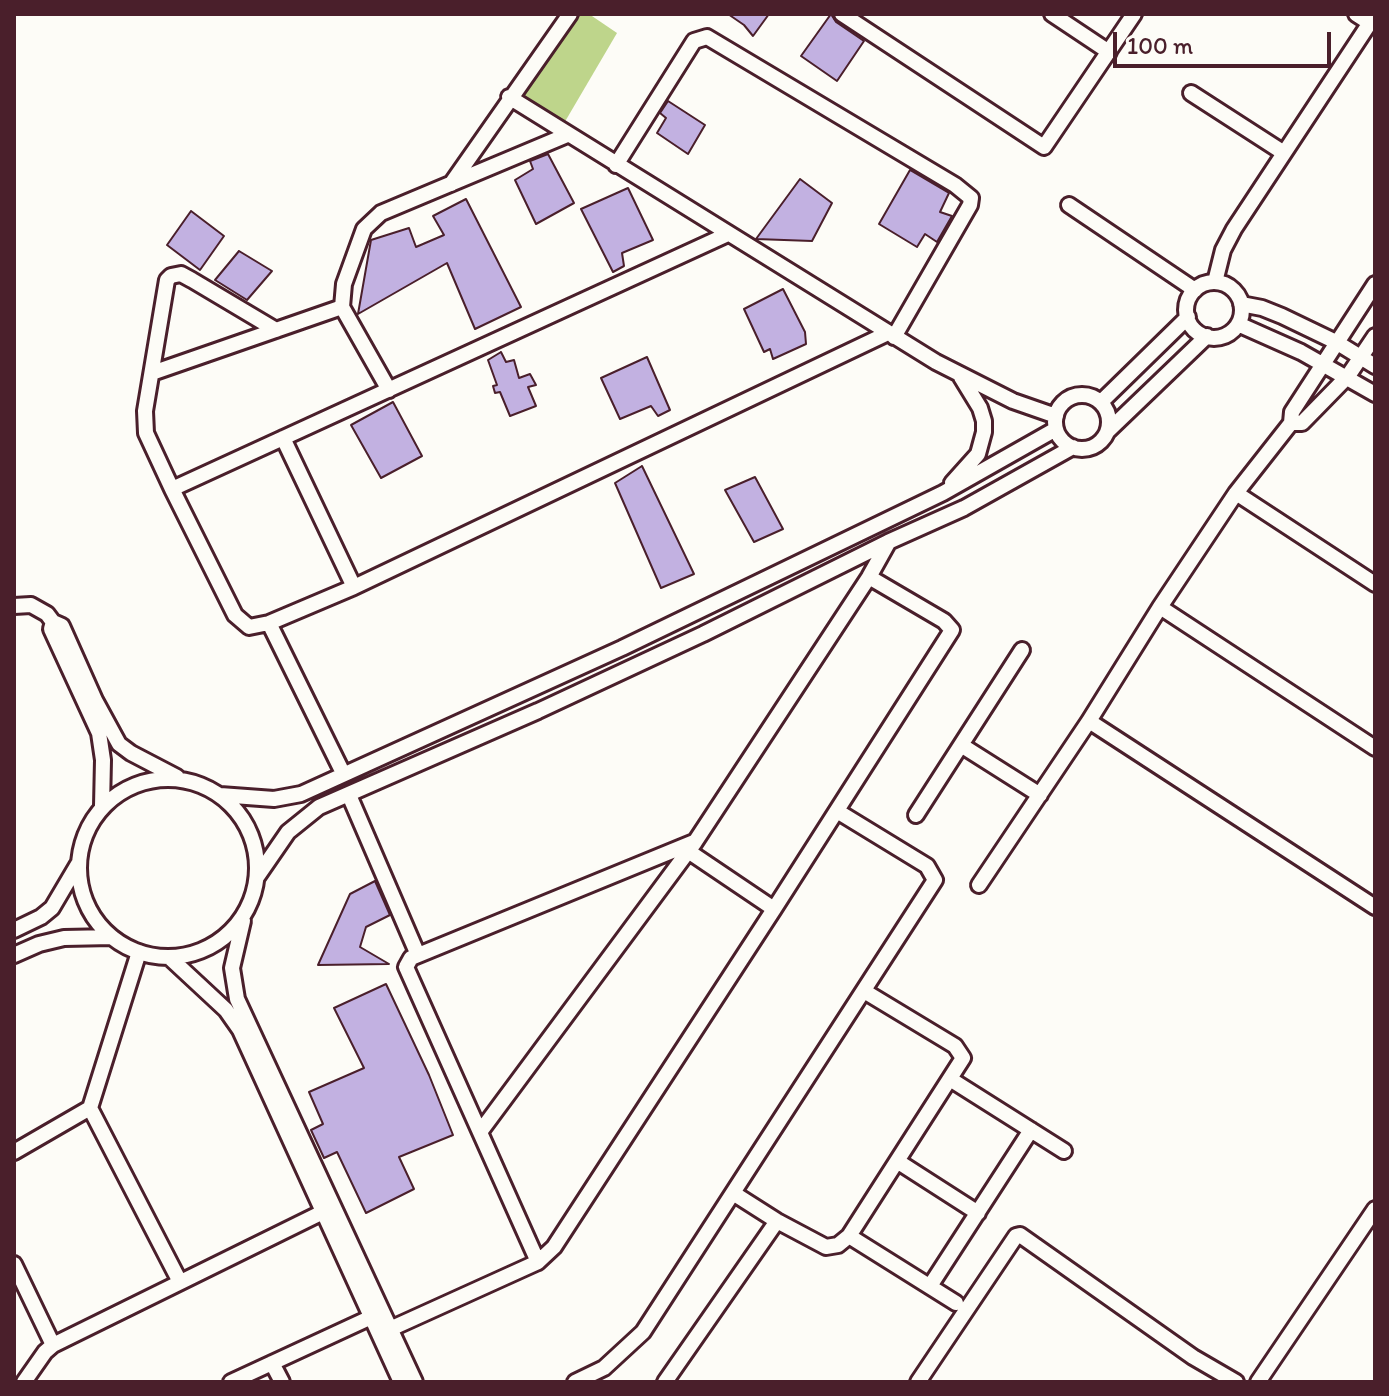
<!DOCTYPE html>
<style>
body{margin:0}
#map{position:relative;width:1389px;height:1396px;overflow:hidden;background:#fdfcf7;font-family:Itim,sans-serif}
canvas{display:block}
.frame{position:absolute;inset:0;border:16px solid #4a1f2b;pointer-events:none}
.scale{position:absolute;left:1113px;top:32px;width:218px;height:36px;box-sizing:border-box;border:4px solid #4a1f2b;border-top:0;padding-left:10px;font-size:24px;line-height:28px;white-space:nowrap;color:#4a1f2b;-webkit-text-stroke:6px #fdfcf7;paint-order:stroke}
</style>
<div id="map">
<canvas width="1389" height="1396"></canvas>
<div class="frame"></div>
<div class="scale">100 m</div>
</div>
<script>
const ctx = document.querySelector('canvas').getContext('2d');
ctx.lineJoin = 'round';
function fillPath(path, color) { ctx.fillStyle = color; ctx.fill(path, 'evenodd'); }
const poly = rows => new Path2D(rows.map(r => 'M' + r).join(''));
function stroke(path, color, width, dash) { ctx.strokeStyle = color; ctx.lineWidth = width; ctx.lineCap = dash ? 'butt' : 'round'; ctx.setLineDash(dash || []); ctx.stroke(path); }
const green = poly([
 [576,14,589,14,617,33,563,125,524,99,519,89]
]);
const building = poly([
 [728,14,769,14,753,36,744,25,728,14],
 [831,14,836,22,864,41,837,81,801,56,831,14],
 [668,101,705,125,688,154,657,133,666,118,660,113,668,101],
 [548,154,574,203,536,224,515,180,533,169,530,161,548,154],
 [910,170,949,193,940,212,952,216,937,242,925,234,917,247,879,224,910,170],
 [800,179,832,203,812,241,756,239,800,179],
 [628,188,653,240,622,253,624,266,613,272,581,209,628,188],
 [466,199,521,307,475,329,447,263,358,314,371,240,409,228,416,247,444,235,433,216,466,199],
 [191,211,224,236,200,270,167,245,191,211],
 [239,251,272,271,247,300,215,280,239,251],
 [783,289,805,332,806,344,773,359,770,349,764,352,744,309,783,289],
 [501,352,506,362,514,360,519,378,530,374,536,385,528,387,536,406,510,416,500,392,495,393,493,386,497,385,488,360,501,352],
 [647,357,670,410,658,416,651,406,620,419,601,378,647,357],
 [393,402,422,456,381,478,351,425,393,402],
 [642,466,694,574,661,588,615,483,642,466],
 [755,477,783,529,754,542,725,490,755,477],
 [375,881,390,915,366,927,360,947,389,964,318,965,350,894,375,881],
 [386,984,429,1075,453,1135,399,1157,414,1189,366,1213,337,1152,324,1158,311,1130,323,1124,309,1092,364,1068,334,1008,386,984]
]);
const street = poly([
 [842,14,1044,147,1134,14],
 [1052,14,1109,52],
 [1356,14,1370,23],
 [1191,93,1284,153],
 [509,97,936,362,1013,401,1056,416],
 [616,165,694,41,707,37,955,185,971,198,970,205,894,337],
 [451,184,570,14],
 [1069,205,1195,290],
 [1215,282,1223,250,1234,229,1375,15],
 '1186 310a28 28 0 1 1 56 0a28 28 0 1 1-56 0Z',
 [1241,304,1262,308,1282,316,1336,342,1375,366],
 [1238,324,1301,352,1375,394],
 [276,330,192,280,181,274,171,276,167,280,145,411,146,433,172,489,235,615,249,627,269,623,354,587,888,333],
 [152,373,342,307],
 [389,390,342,307,344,284,364,229,381,213,567,135],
 '1055 422a27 27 0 1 1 54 0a27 27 0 1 1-54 0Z',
 [1101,402,1188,317],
 [1291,423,1302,423,1348,376,1375,336],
 [1108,431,1207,336],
 [283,438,354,587],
 [952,483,978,454,984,432,984,421,980,408,961,377],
 [172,489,728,234],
 [1236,493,1375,584],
 [14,606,31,605,47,614,53,622,62,626,95,700,119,744,131,753,177,777],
 [1160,607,1375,748],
 [53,622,51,629,99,733,103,760,102,806],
 [269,623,343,773],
 [1089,721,1375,907],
 [961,745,1040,795],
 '79 868a89 89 0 1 1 178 0a89 89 0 1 1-178 0Z',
 [220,795,274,799,301,794,622,648,943,493,1056,429],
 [349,795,418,955],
 [916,815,1022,650],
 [688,851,774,909],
 [257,877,288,832,319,807,538,711,703,634,888,542,964,508,1073,447],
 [979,885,1089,721,1160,607,1236,493,1291,423,1292,412,1375,284],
 [243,921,232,968,237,999,415,1382],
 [14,930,41,917,52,908,78,864],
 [14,955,39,944,64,938,112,937],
 [169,957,226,1010,240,1030,401,1382],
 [950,1079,1064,1151],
 [90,1108,180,1282],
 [480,1132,695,842,869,577,888,543],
 [14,1152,90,1108,139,952],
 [897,1161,978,1213],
 [733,1193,777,1221,826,1247,838,1245,849,1236,963,1058,955,1046,864,991],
 [849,1236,956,1303],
 [538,1262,406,967,411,958,694,842],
 [14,1264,53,1345],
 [930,1286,1031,1130],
 [379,1334,538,1262,554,1247,774,909,952,630,944,621,869,577],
 [272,1363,282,1382],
 [24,1382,45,1352,53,1345,329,1209],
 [231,1382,378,1314],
 [575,1382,604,1368,643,1332,935,880,927,866,837,811],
 [665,1382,777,1221],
 [918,1382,1016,1236,1020,1235,1193,1357,1236,1382],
 [1258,1382,1375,1209]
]);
fillPath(green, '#bed58b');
fillPath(building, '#c2b1e1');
stroke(building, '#4a1f2b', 2);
stroke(street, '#4a1f2b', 20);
stroke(street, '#fdfcf7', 14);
</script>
